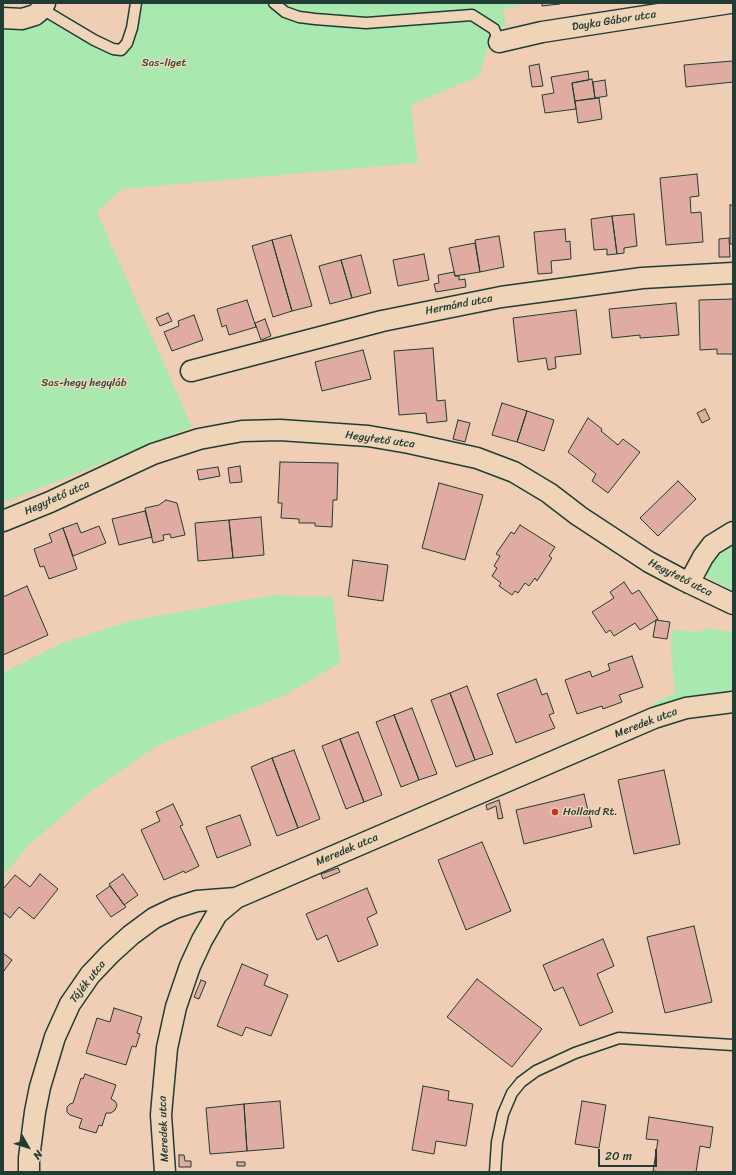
<!DOCTYPE html>
<meta charset="utf-8">
<style>
body{margin:0}
#map{position:relative;width:736px;height:1175px;overflow:hidden;background:#f0ceb5;font-family:Sriracha,sans-serif}
canvas{display:block}
.frame{position:absolute;inset:0;border:4px solid #1f3d34;pointer-events:none}
.north{position:absolute;left:8px;top:1127px;width:40px;height:40px;-webkit-text-stroke:3px #f0d4b7;paint-order:stroke;rotate:129deg;font-size:11px;font-weight:700;line-height:16px;text-align:center;color:#1f3d34}
.north::after{content:'';display:block;margin:auto;width:14px;height:18px;background:#1f3d34;clip-path:polygon(50% 0,100% 100%,50% 72%,0 100%)}
.scale{position:absolute;left:598px;top:1149px;width:59px;height:18px;box-sizing:border-box;border:2px solid #1f3d34;border-top:0;padding-left:5px;font-size:12px;line-height:14px;white-space:nowrap;color:#1f3d34;-webkit-text-stroke:3px #f0d4b7;paint-order:stroke}
</style>
<div id="map">
<canvas width="736" height="1175"></canvas>
<div class="frame"></div>
<div class="north">N</div>
<div class="scale">20 m</div>
</div>
<script>
const ctx = document.querySelector('canvas').getContext('2d');
ctx.lineJoin = 'round';
function fillPath(path, color) { ctx.fillStyle = color; ctx.fill(path, 'evenodd'); }
const poly = rows => new Path2D(rows.map(r => 'M' + r).join(''));
function stroke(path, color, width, dash) { ctx.strokeStyle = color; ctx.lineWidth = width; ctx.lineCap = dash ? 'butt' : 'round'; ctx.setLineDash(dash || []); ctx.stroke(path); }
function write(font, color, halo, rows, align = 'center') {
  ctx.font = font + ' Sriracha,sans-serif'; ctx.lineWidth = 3; ctx.setLineDash([]); ctx.textBaseline = 'middle'; ctx.strokeStyle = halo; ctx.fillStyle = color; for (const [text, x, y, turn = 0] of rows) {
    ctx.save(); ctx.translate(x, y); ctx.rotate((+turn || 0) * Math.PI / 180); ctx.textAlign = isNaN(turn) ? turn : align; if (halo) ctx.strokeText(text, 0, 0); ctx.fillText(text, 0, 0); ctx.restore();
  }
}
const green = poly([
 [136,3,518,3,519,6,503,9,506,26,494,29,479,76,411,105,418,163,122,189,97,212,192,427,3,503,3,18,42,9,120,50],
 [733,538,733,591,708,578,706,570,709,558],
 [273,595,333,597,340,663,285,695,158,745,90,792,29,845,3,876,3,673,62,643,130,621],
 [708,628,724,631,733,631,733,691,688,700,655,711,653,703,675,694,671,649,672,630,698,632]
]);
const building = poly([
 [542,3,560,3,560,4,542,6,542,3],
 [733,61,733,82,686,87,684,65,733,61],
 [539,64,543,86,532,87,529,66,539,64],
 [588,71,589,80,572,83,576,109,545,113,542,95,554,93,551,77,588,71],
 [592,79,595,98,575,101,572,83,592,79],
 [605,80,607,96,595,98,593,82,605,80],
 [599,98,602,119,578,123,575,101,599,98],
 [697,174,699,196,690,197,691,213,701,212,703,242,666,245,660,178,697,174],
 [730,205,733,205,733,244,730,244,730,205],
 [634,214,637,246,624,248,624,253,617,254,612,216,634,214],
 [612,216,617,254,607,255,607,249,594,250,591,219,612,216],
 [565,229,566,242,570,241,571,259,551,261,552,273,538,274,534,232,565,229],
 [291,235,312,306,292,311,272,240,291,235],
 [499,236,504,267,480,272,475,240,499,236],
 [729,238,730,257,719,257,719,239,729,238],
 [272,240,292,311,273,317,252,246,272,240],
 [475,243,480,272,455,276,449,248,475,243],
 [424,254,429,280,398,286,393,260,424,254],
 [361,255,371,293,352,298,341,260,361,255],
 [341,260,352,298,330,304,319,266,341,260],
 [454,272,455,276,459,276,459,280,465,279,466,287,436,292,434,284,439,283,438,275,454,272],
 [733,299,733,354,717,354,717,349,700,350,699,300,733,299],
 [247,300,256,327,229,335,226,325,222,327,217,309,247,300],
 [676,303,679,335,640,338,640,335,612,338,609,309,676,303],
 [576,310,581,354,555,357,556,368,548,370,546,358,518,362,513,318,576,310],
 [168,313,172,321,160,326,156,318,168,313],
 [194,315,203,340,172,351,164,332,179,326,178,321,194,315],
 [265,319,271,336,261,340,255,323,265,319],
 [433,348,437,401,445,400,447,421,427,423,426,413,399,415,394,351,433,348],
 [363,350,371,379,322,391,315,362,363,350],
 [502,403,527,411,517,442,492,435,502,403],
 [705,409,710,419,702,423,697,413,705,409],
 [527,411,554,420,544,451,517,442,527,411],
 [588,418,602,429,601,431,618,445,623,439,640,452,608,493,592,481,596,474,568,452,588,418],
 [458,420,470,423,465,442,453,439,458,420],
 [280,462,338,463,337,500,333,500,332,527,315,526,315,523,299,523,299,519,281,518,282,503,278,503,280,462],
 [240,466,242,482,230,483,228,468,240,466],
 [218,467,220,476,199,480,197,470,218,467],
 [678,481,696,499,658,536,640,518,678,481],
 [439,483,483,495,465,560,422,548,439,483],
 [166,500,177,503,185,535,171,538,170,534,163,535,164,540,153,543,145,508,159,505,166,500],
 [145,511,152,537,119,545,112,519,145,511],
 [261,517,264,555,233,558,229,520,261,517],
 [229,520,233,558,198,561,195,523,229,520],
 [77,523,81,533,99,526,106,543,73,556,63,528,77,523],
 [520,525,555,547,549,556,552,558,537,581,535,578,529,586,525,583,518,593,515,591,512,595,499,586,501,583,492,576,497,568,494,566,500,556,496,554,511,532,514,534,520,525],
 [63,528,77,569,49,579,44,566,40,567,34,549,52,542,49,534,63,528],
 [353,560,388,565,383,601,348,596,353,560],
 [624,582,632,594,639,590,658,619,640,630,635,623,614,636,610,630,606,633,592,612,614,598,610,592,624,582],
 [27,586,48,635,3,655,3,597,27,586],
 [656,620,670,622,667,639,653,637,656,620],
 [632,656,643,687,619,695,622,702,603,709,602,706,577,714,565,680,590,671,592,677,610,670,608,664,632,656],
 [536,679,542,695,547,693,554,713,549,715,555,728,516,743,497,694,536,679],
 [467,686,493,754,475,760,450,693,467,686],
 [450,693,475,760,456,767,431,700,450,693],
 [412,708,437,774,419,780,394,715,412,708],
 [394,715,419,780,401,787,376,722,394,715],
 [358,732,382,795,364,802,340,739,358,732],
 [340,739,364,802,346,809,322,746,340,739],
 [294,750,320,819,298,828,272,758,294,750],
 [272,758,298,828,277,836,251,767,272,758],
 [664,770,680,844,634,854,618,780,664,770],
 [584,794,592,827,524,844,516,810,584,794],
 [499,800,503,818,498,819,496,806,487,810,486,805,499,800],
 [173,804,183,825,180,826,199,866,185,873,184,871,164,880,141,830,160,821,156,812,173,804],
 [240,815,251,845,217,858,206,827,240,815],
 [482,842,511,911,466,930,438,860,482,842],
 [338,868,340,872,323,879,321,874,338,868],
 [40,874,58,889,34,919,19,907,10,918,3,912,3,889,15,875,30,887,40,874],
 [123,874,138,895,124,905,109,884,123,874],
 [110,886,126,907,111,917,96,896,110,886],
 [367,888,377,913,367,918,378,945,338,962,327,935,317,940,306,914,367,888],
 [694,926,712,1002,665,1013,647,937,694,926],
 [603,939,614,966,597,974,613,1012,580,1026,563,987,554,991,543,965,603,939],
 [3,953,12,960,3,972,3,953],
 [242,964,268,975,264,985,288,995,271,1036,246,1027,242,1036,217,1026,242,964],
 [477,979,542,1029,512,1067,447,1017,477,979],
 [201,980,206,982,199,999,194,997,201,980],
 [114,1008,142,1017,137,1033,140,1034,136,1047,132,1046,126,1065,86,1053,97,1018,110,1022,114,1008],
 [85,1074,116,1085,111,1099,115,1101,117,1105,115,1110,111,1113,106,1113,102,1126,99,1125,96,1133,79,1128,82,1119,70,1115,67,1112,67,1107,70,1104,73,1103,81,1078,83,1079,85,1074],
 [423,1086,449,1091,448,1100,473,1104,466,1146,436,1141,434,1154,412,1150,423,1086],
 [280,1101,284,1148,247,1151,244,1104,280,1101],
 [582,1101,606,1105,599,1148,575,1144,582,1101],
 [244,1104,247,1151,210,1154,206,1108,244,1104],
 [649,1117,713,1127,710,1148,700,1146,696,1172,662,1172,653,1171,658,1140,646,1139,649,1117],
 [179,1155,184,1155,185,1161,191,1161,191,1167,179,1167,179,1155],
 [237,1162,245,1162,245,1166,237,1166,237,1162]
]);
const service = poly([
 [274,3,285,12,299,17,315,19,366,23,472,15,494,29,499,42],
 [42,9,94,40,113,49,121,50,127,43,132,28,136,3],
 [495,1172,497,1142,503,1114,512,1093,521,1082,536,1071,575,1053,619,1038,733,1045]
]);
const minor = poly([
 [3,18,22,19,35,15,42,9,45,3],
 [499,42,542,32,730,3],
 [191,371,382,321,501,297,642,278,733,273],
 [3,521,50,502,153,454,199,439,242,431,280,430,368,436,409,443,477,458,514,472,549,493,579,516,649,562,683,580,733,604],
 [689,583,703,557,712,545,733,532],
 [29,1172,29,1158,35,1112,40,1087,55,1037,70,1004,90,975,110,954,131,935,154,918,175,908,197,901,236,898],
 [165,1172,161,1115,162,1103,167,1048,176,1007,190,966,202,940,217,914,236,898,654,718,686,708,733,702]
]);
const markers = [
 [555,812,4,"#c8321e"]
];
const streetNames = [
 ["Dayka Gábor utca",614,21,-9],
 ["Hermánd utca",459,305,-11],
 ["Hegytető utca",380,440,8],
 ["Hegytető utca",57,498,-24],
 ["Hegytető utca",680,578,27],
 ["Meredek utca",646,723,-21],
 ["Meredek utca",347,850,-23],
 ["Tájék utca",88,982,-52],
 ["Meredek utca",164,1129,-92]
];
const parkNames = [
 ["Sas-liget",164,63],
 ["Sas-hegy hegyláb",84,383]
];
const poiNames = [
 ["Holland Rt.",563,812]
];
fillPath(green, '#a9e8af');
fillPath(building, '#e0aca2');
stroke(building, '#1f3d34', 1);
stroke(service, '#1f3d34', 13);
stroke(minor, '#1f3d34', 23);
stroke(service, '#f0d4b7', 10);
stroke(minor, '#f0d4b7', 20);
for (const [x, y, r, color] of markers) { const dot = new Path2D(); dot.arc(x, y, r, 0, 2 * Math.PI); ctx.fillStyle = color; ctx.fill(dot); stroke(dot, '#f0d4b7', 1.5); }
write('11px', '#1f3d34', '#f0d4b7', streetNames);
write('11px', '#2d4e40', '#f0d4b7', parkNames);
write('11px', '#1f3d34', '#f0d4b7', poiNames, 'left');
</script>
